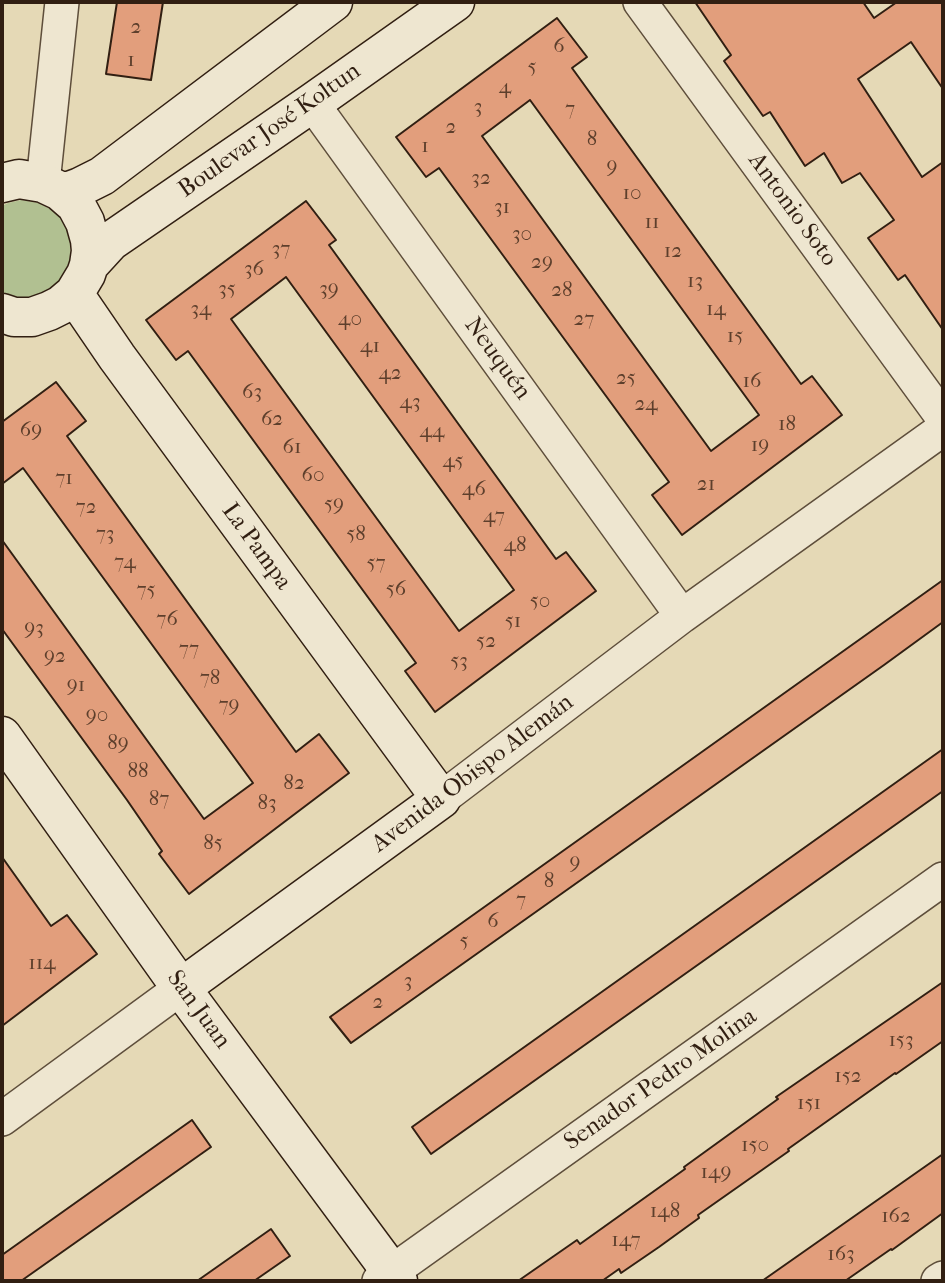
<!DOCTYPE html>
<meta charset="utf-8">
<style>
body{margin:0}
#map{position:relative;width:945px;height:1283px;overflow:hidden;background:#e5d9b6;font-family:"IM FELL French Canon",serif}
canvas{display:block}
.frame{position:absolute;inset:0;border:4px solid #311f12;pointer-events:none}
</style>
<div id="map">
<canvas width="945" height="1283"></canvas>
<div class="frame"></div>
</div>
<script>
const ctx = document.querySelector('canvas').getContext('2d');
ctx.lineJoin = 'round';
function fillPath(path, color) { ctx.fillStyle = color; ctx.fill(path, 'evenodd'); }
const poly = rows => new Path2D(rows.map(r => 'M' + r).join(''));
function stroke(path, color, width, dash) { ctx.strokeStyle = color; ctx.lineWidth = width; ctx.lineCap = dash ? 'butt' : 'round'; ctx.setLineDash(dash || []); ctx.stroke(path); }
function write(font, color, halo, rows, align = 'center') {
  ctx.font = font + ' "IM FELL French Canon",serif'; ctx.lineWidth = 6; ctx.setLineDash([]); ctx.textBaseline = 'middle'; ctx.strokeStyle = halo; ctx.fillStyle = color; for (const [text, x, y, turn = 0] of rows) {
    ctx.save(); ctx.translate(x, y); ctx.rotate((+turn || 0) * Math.PI / 180); ctx.textAlign = isNaN(turn) ? turn : align; if (halo) ctx.strokeText(text, 0, 0); ctx.fillText(text, 0, 0); ctx.restore();
  }
}
const green = poly([
 [21,200,38,203,50,209,61,218,68,230,71,243,70,261,60,281,43,294,30,297,18,297,2,292,2,206,8,203]
]);
const building = poly([
 [117,2,163,2,151,80,106,74,117,2],
 [695,2,863,2,874,18,897,2,943,2,943,89,911,42,858,79,922,177,943,162,943,330,905,275,898,280,868,238,894,220,860,173,842,183,824,153,805,166,770,112,763,116,724,61,731,55,695,2],
 [557,18,587,57,572,68,801,384,812,376,842,415,682,535,652,495,669,482,439,168,426,177,396,137,557,18],
 [530,100,759,415,711,451,482,136,530,100],
 [306,201,336,240,329,245,556,559,566,552,596,591,435,712,405,671,416,663,188,351,176,360,146,320,306,201],
 [286,277,514,590,459,631,231,319,286,277],
 [56,382,86,421,67,436,296,752,319,734,349,773,189,894,159,854,162,851,127,800,2,629,2,540,204,819,253,783,23,468,2,484,2,422,56,382],
 [943,580,943,622,884,665,351,1043,330,1017,943,580],
 [943,749,943,791,431,1154,412,1127,943,749],
 [2,857,51,926,67,915,97,954,2,1026,2,857],
 [943,982,943,1041,896,1074,895,1073,788,1149,789,1151,698,1215,699,1218,659,1247,621,1273,619,1269,602,1281,518,1281,577,1240,580,1244,685,1169,684,1167,778,1099,776,1097,943,982],
 [192,1120,211,1147,21,1281,2,1281,2,1255,192,1120],
 [943,1154,943,1213,892,1250,891,1249,845,1281,762,1281,943,1154],
 [271,1229,290,1256,254,1281,197,1281,271,1229]
]);
const street = poly([
 [640,2,943,418],
 [312,103,682,616],
 [43,183,62,2],
 [441,799,682,616,943,429],
 [2,1119,181,988],
 [379,1281,943,879],
 [938,1281,943,1278]
]);
const secondary = poly([
 [2,183,19,179,43,183,60,191,76,205,85,222,90,240,91,251,89,265,86,274,74,294,61,305,49,311,32,317,14,317,2,313],
 [60,191,69,191,80,187,102,176,333,2],
 [89,265,111,241,312,103,455,2],
 [74,294,117,357,441,799,181,988],
 [2,736,181,988,398,1281]
]);
const numberNames = [
 ["2",136,28],
 ["6",559,47],
 ["1",131,61],
 ["5",532,68],
 ["4",505,88],
 ["3",478,108],
 ["7",570,110],
 ["2",451,128],
 ["8",592,140],
 ["1",425,147],
 ["9",612,167],
 ["32",481,179],
 ["10",632,194],
 ["31",502,208],
 ["11",652,223],
 ["30",522,235],
 ["37",281,250],
 ["12",673,252],
 ["29",542,263],
 ["36",254,270],
 ["13",695,282],
 ["35",227,290],
 ["39",329,290],
 ["28",562,291],
 ["34",201,310],
 ["14",716,310],
 ["40",350,320],
 ["27",584,320],
 ["15",735,337],
 ["41",370,347],
 ["42",390,374],
 ["25",626,379],
 ["16",752,382],
 ["63",252,393],
 ["43",410,403],
 ["24",646,405],
 ["62",272,420],
 ["18",787,425],
 ["69",31,431],
 ["44",432,432],
 ["19",760,446],
 ["61",292,448],
 ["45",453,462],
 ["60",313,476],
 ["71",64,479],
 ["21",706,485],
 ["46",474,490],
 ["59",334,505],
 ["72",86,508],
 ["47",494,517],
 ["73",105,535],
 ["58",356,535],
 ["48",515,546],
 ["74",125,563],
 ["57",376,564],
 ["56",396,590],
 ["75",146,591],
 ["50",540,602],
 ["76",167,620],
 ["51",513,622],
 ["93",34,629],
 ["52",486,642],
 ["77",189,650],
 ["92",55,657],
 ["53",459,662],
 ["78",210,679],
 ["91",76,686],
 ["79",229,706],
 ["90",97,716],
 ["89",118,744],
 ["88",138,772],
 ["82",294,784],
 ["87",159,800],
 ["83",267,804],
 ["85",213,844],
 ["9",575,863],
 ["8",549,882],
 ["7",521,901],
 ["6",493,922],
 ["5",464,942],
 ["114",42,964],
 ["3",408,982],
 ["2",378,1003],
 ["153",901,1041],
 ["152",848,1077],
 ["151",809,1104],
 ["150",755,1146],
 ["149",716,1173],
 ["148",665,1212],
 ["162",896,1217],
 ["147",626,1241],
 ["163",841,1255]
];
const streetNames = [
 ["Boulevar José Koltun",270,131,-35],
 ["Antonio Soto",792,210,54],
 ["Neuquén",497,359,54],
 ["La Pampa",256,547,54],
 ["Avenida Obispo Alemán",473,774,-37],
 ["San Juan",198,1010,54],
 ["Senador Pedro Molina",661,1080,-35]
];
fillPath(green, '#b1c091');
fillPath(building, '#e29e7c');
stroke(building, '#311f12', 2);
stroke(street, '#5e4e3b', 36);
stroke(secondary, '#311f12', 41);
stroke(street, '#eee6d0', 33);
stroke(secondary, '#eee6d0', 38);
write('21px', '#5d3f2c', null, numberNames);
write('24px', '#311f12', '#eee6d0', streetNames);
</script>
